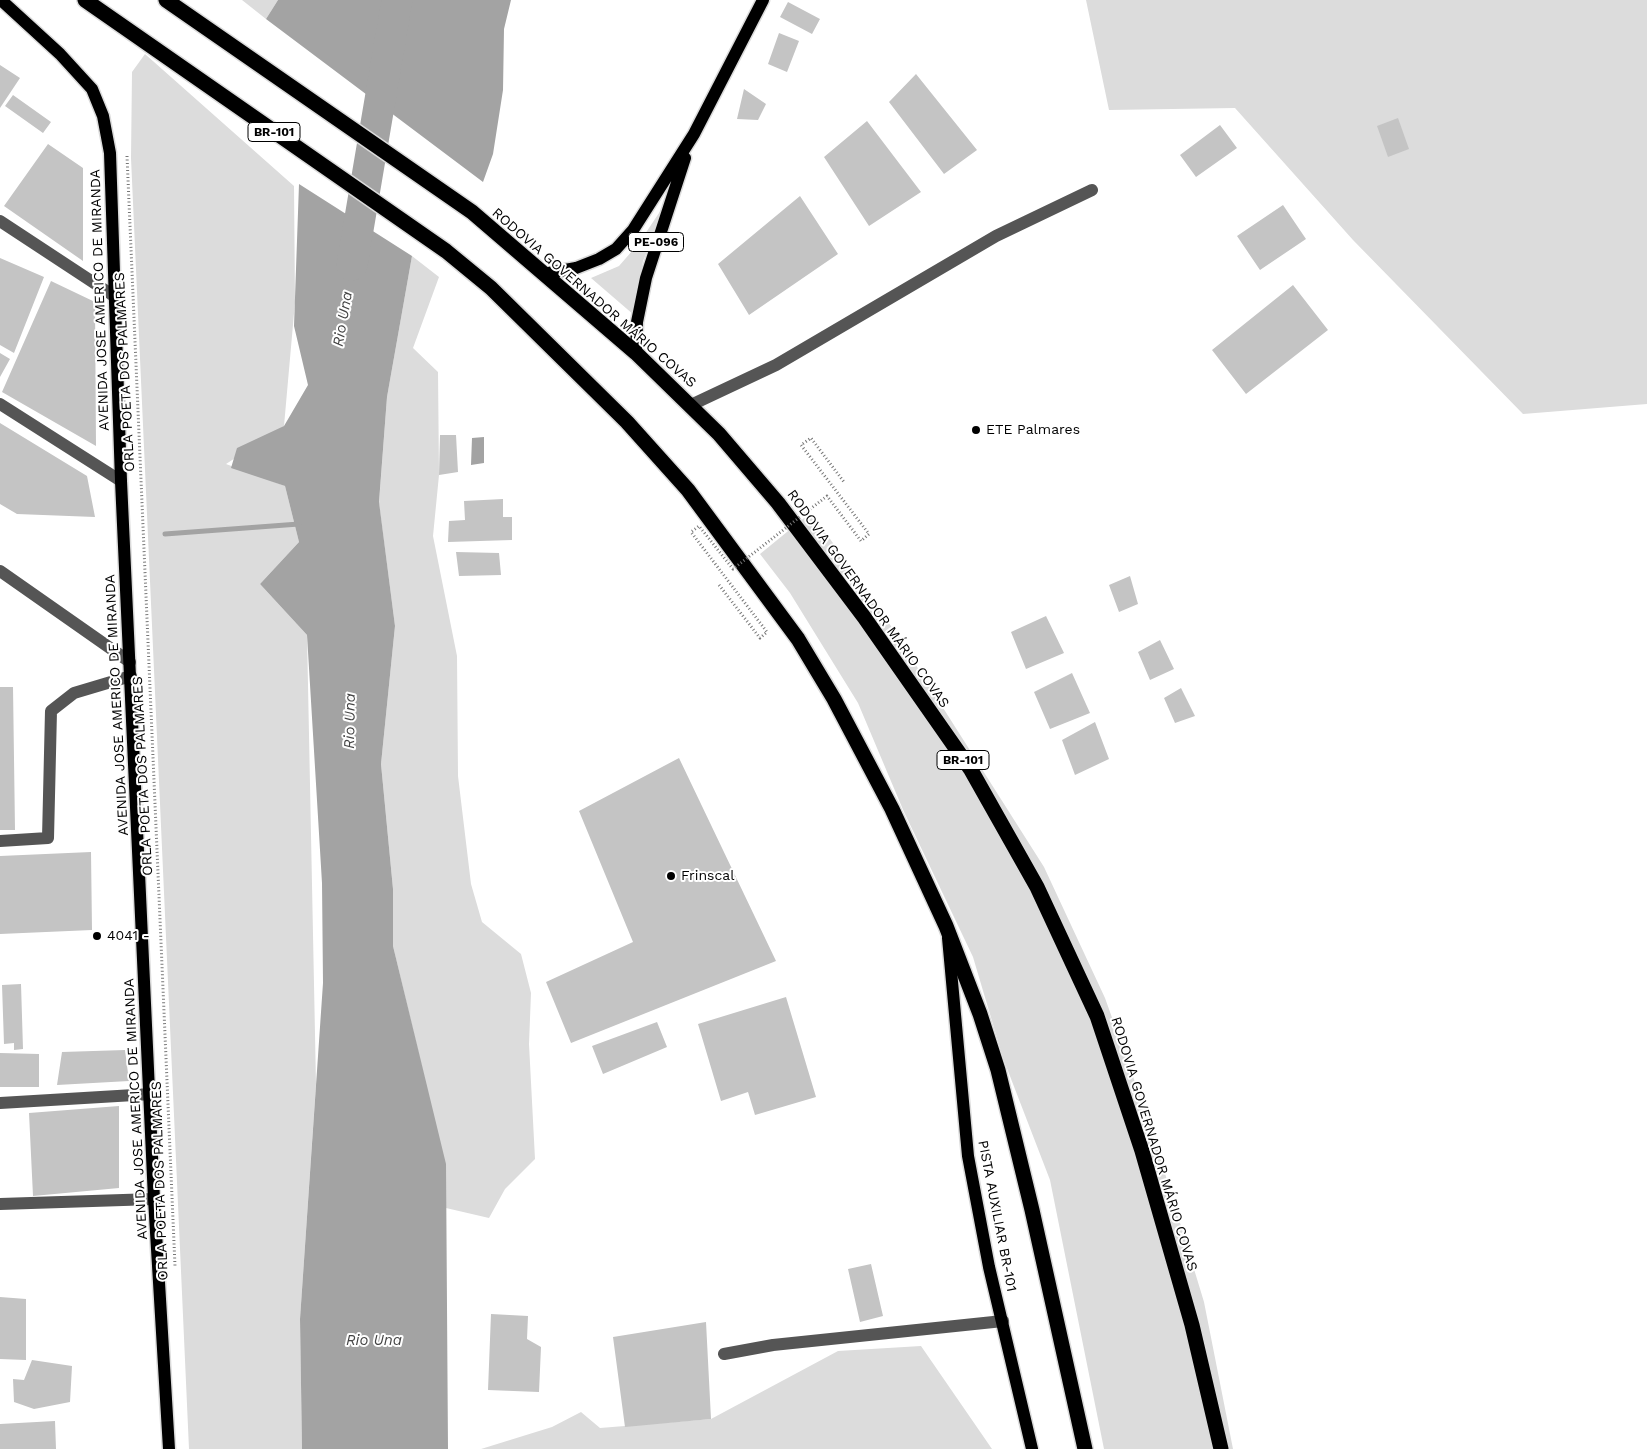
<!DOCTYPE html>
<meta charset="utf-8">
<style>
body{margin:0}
canvas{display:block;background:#fff}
</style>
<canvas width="1647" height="1449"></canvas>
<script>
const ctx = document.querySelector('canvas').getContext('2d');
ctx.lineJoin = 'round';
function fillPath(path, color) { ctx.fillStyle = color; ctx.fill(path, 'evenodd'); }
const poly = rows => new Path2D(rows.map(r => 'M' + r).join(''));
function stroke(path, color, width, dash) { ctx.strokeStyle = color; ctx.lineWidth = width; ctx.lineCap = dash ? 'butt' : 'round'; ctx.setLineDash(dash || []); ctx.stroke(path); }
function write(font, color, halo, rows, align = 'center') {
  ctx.font = font + ' "Work Sans",sans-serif'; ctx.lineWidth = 4; ctx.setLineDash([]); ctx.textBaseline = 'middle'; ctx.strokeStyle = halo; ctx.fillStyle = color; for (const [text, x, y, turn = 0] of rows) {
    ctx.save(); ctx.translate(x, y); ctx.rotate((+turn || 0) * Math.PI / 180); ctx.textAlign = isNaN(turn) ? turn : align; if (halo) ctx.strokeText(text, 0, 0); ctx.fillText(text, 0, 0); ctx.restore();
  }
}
const green = poly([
 [242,0,278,0,266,19],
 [1086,0,1647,0,1647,404,1523,414,1353,240,1235,108,1109,110],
 [145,54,294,186,295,302,284,426,226,464,285,486,299,542,260,584,307,635,316,1084,300,1319,302,1449,189,1449,131,158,132,72],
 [671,195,643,261,634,315,591,278,619,266,639,243],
 [412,256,439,277,413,348,438,372,439,475,433,536,457,656,458,776,471,884,482,922,521,954,531,993,529,1044,535,1159,505,1189,489,1218,446,1208,445,1164,393,946,393,889,381,764,395,626,379,503,387,397],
 [809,514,828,536,893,629,1044,867,1105,998,1150,1124,1204,1302,1233,1449,1104,1449,1050,1180,1003,1058,973,957,904,812,858,703,790,593,760,554],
 [921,1346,992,1449,481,1449,552,1427,581,1412,600,1428,711,1419,838,1351]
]);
const water = poly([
 [278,0,511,0,504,29,503,90,493,154,483,182,266,19],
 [299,184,412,256,387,397,379,502,395,626,381,764,393,889,393,946,446,1164,448,1449,302,1449,300,1319,323,983,322,883,307,635,260,584,299,542,285,486,231,468,237,448,284,426,308,385,294,326],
 [484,437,484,463,471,465,472,438]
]);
const stream = poly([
 [165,534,299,524]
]);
const river = poly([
 [352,265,397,0]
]);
const building = poly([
 [788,2,820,19,812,34,780,17],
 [779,33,799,41,787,72,768,64],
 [0,65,20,78,0,108],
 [916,74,977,150,944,174,889,102],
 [744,89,766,104,758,120,737,119],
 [13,95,51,122,43,133,5,106],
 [1398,118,1409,149,1388,157,1377,126],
 [867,121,921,192,869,226,824,157],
 [1220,125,1237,148,1196,177,1180,155],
 [48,144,83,168,83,261,4,206],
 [800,196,838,254,749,315,718,264],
 [1283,205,1306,239,1260,270,1237,236],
 [0,258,44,277,14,353,0,345],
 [51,281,95,302,96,446,2,392],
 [1293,285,1328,330,1246,394,1212,350],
 [0,353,10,359,0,377],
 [0,423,87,476,95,517,17,514,0,504],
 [440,435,456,435,458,472,439,475],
 [503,499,503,517,512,517,512,540,448,542,449,521,465,520,464,501],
 [456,552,499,553,501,575,459,576],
 [1130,576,1138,604,1119,612,1109,585],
 [1046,616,1064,653,1026,669,1011,632],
 [1160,640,1174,669,1150,680,1138,652],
 [1072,673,1090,713,1050,729,1034,692],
 [0,687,13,687,15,830,0,830],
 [1181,688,1195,716,1175,723,1164,698],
 [1095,722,1109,759,1075,775,1062,740],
 [679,758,776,961,571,1043,546,982,633,942,579,811],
 [91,852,92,930,0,934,0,856],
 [21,984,23,1049,14,1050,14,1043,4,1044,2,985],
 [786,997,816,1097,755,1115,748,1092,721,1101,698,1024],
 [657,1022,667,1047,603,1074,592,1046],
 [125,1050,129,1081,57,1085,62,1052],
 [0,1053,39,1054,39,1087,0,1087],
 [119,1106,119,1188,33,1196,29,1113],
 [871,1264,883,1316,860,1322,848,1269],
 [0,1297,26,1299,26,1360,0,1359],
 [491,1314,528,1316,527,1339,541,1347,539,1392,488,1390],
 [706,1322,711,1419,625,1427,613,1337],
 [32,1360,72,1366,70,1402,34,1409,14,1402,13,1379,24,1380],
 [55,1421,56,1449,0,1449,0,1424]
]);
const path = poly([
 [127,156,175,1266]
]);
const minor = poly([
 [0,221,117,298],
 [0,404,121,481],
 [691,405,776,365,996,236,1092,190],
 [0,571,130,662],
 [0,841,48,838,51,711,74,693,131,676],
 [0,1103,151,1094],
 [0,1204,154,1199],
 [724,1354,773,1345,1003,1321]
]);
const major = poly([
 [1,0,60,54,92,89,103,116,110,153,121,481,154,1199,169,1449],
 [543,274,576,268,599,259,616,249,633,230,694,134,763,0],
 [636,353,637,322,646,278,685,158],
 [948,938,968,1156,989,1267,1032,1449]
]);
const highway = poly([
 [85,0,446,251,491,288,627,422,688,490,798,639,834,699,892,809,946,926,980,1014,998,1070,1032,1210,1085,1449],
 [166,0,472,212,636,353,719,434,778,503,864,617,971,770,1037,887,1097,1016,1142,1151,1192,1325,1221,1449]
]);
const pathBridge = poly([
 [719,585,760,638,767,632,691,532,699,526,733,569,827,496,861,541,869,534,801,445,811,438,844,482]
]);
const markers = [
 [976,430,5,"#000"],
 [671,876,5,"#000"],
 [97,936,5,"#000"]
];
const shields = [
 [274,132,52],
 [656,242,55],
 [963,760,52]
];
const shieldNames = [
 ["BR-101",274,132],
 ["PE-096",656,242],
 ["BR-101",963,760]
];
const streetNames = [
 ["RODOVIA GOVERNADOR MÁRIO COVAS",594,298,41],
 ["AVENIDA JOSE AMERICO DE MIRANDA",100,300,-92],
 ["ORLA POETA DOS PALMARES",125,372,-93],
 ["RODOVIA GOVERNADOR MÁRIO COVAS",868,599,54],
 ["AVENIDA JOSE AMERICO DE MIRANDA",117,705,-93],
 ["ORLA POETA DOS PALMARES",143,776,-93],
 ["AVENIDA JOSE AMERICO DE MIRANDA",136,1109,-93],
 ["RODOVIA GOVERNADOR MÁRIO COVAS",1154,1144,73],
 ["ORLA POETA DOS PALMARES",160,1181,-92],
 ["PISTA AUXILIAR BR-101",997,1216,79]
];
const poiNames = [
 ["ETE Palmares",986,430],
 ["Frinscal",681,876],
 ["4041 -",107,936]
];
const waterNames = [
 ["Rio Una",343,319,-80],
 ["Rio Una",350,721,-89],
 ["Rio Una",374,1341]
];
fillPath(green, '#dcdcdc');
fillPath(water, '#a3a3a3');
stroke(stream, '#a3a3a3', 5);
stroke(river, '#a3a3a3', 31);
fillPath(building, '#c4c4c4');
stroke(major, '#dbdbdb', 15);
stroke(highway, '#dbdbdb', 18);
stroke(path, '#777', 3, [1, 2.5]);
stroke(minor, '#555', 12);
stroke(major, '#000', 12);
stroke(highway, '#000', 15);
stroke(pathBridge, '#777', 3, [1, 2.5]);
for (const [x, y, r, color] of markers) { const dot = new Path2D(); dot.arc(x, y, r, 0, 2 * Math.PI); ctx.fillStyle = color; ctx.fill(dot); stroke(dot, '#fff', 2); }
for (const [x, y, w] of shields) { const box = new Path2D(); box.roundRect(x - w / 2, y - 9.5, w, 19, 4); ctx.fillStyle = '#fff'; ctx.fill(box); stroke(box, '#000', 1); }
write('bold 12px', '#000', null, shieldNames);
write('14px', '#000', '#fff', streetNames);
write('14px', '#000', '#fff', poiNames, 'left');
write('italic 15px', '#444', '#fff', waterNames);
</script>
